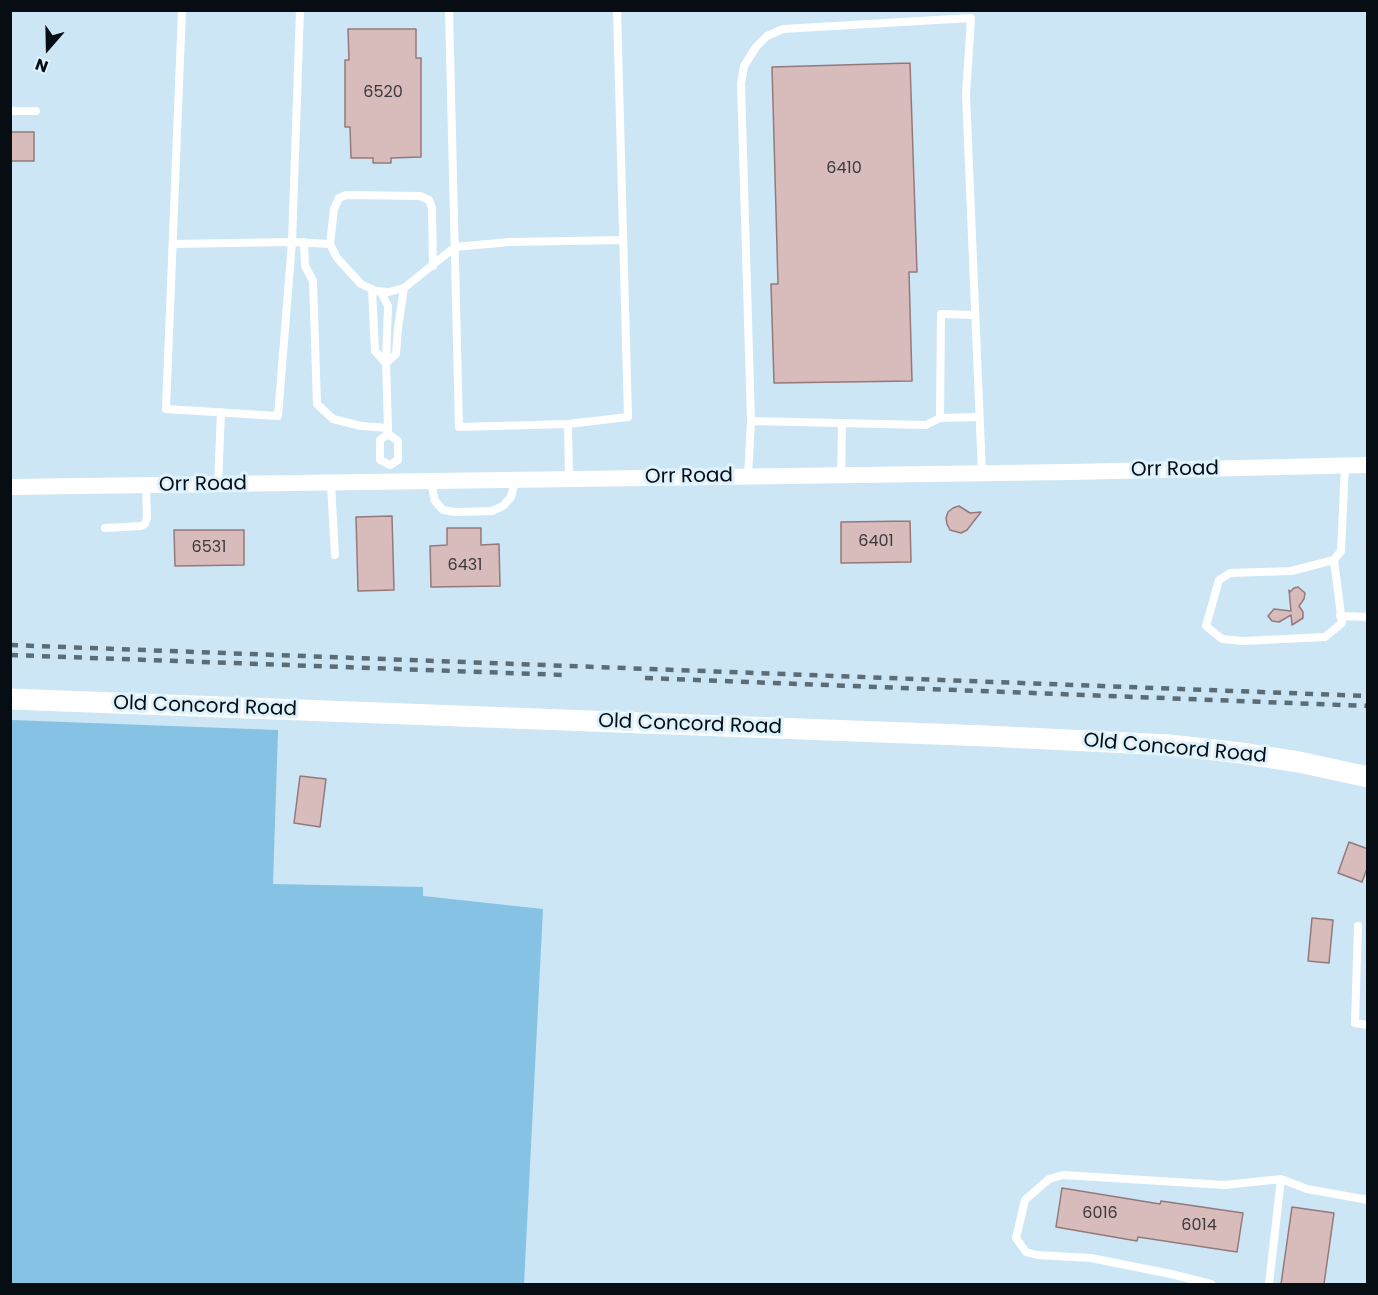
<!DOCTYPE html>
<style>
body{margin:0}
#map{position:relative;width:1378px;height:1295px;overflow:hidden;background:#cce6f5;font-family:Poppins,sans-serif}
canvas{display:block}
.frame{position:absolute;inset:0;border:12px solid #060e13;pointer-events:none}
.north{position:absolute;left:18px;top:18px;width:60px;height:60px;-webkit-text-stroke:4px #def2fe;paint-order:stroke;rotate:200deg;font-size:16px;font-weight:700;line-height:24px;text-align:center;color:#060e13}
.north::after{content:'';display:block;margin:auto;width:21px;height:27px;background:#060e13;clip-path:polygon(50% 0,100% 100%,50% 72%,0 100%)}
</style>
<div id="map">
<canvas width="1378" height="1295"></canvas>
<div class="frame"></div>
<div class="north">N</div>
</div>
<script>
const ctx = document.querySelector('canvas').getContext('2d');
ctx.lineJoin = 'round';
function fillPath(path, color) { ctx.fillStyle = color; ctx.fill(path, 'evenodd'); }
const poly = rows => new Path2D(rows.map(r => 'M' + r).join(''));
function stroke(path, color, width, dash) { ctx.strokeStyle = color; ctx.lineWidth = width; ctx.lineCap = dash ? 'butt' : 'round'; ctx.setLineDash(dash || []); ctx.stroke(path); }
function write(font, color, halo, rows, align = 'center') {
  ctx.font = font + ' Poppins,sans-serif'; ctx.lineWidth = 6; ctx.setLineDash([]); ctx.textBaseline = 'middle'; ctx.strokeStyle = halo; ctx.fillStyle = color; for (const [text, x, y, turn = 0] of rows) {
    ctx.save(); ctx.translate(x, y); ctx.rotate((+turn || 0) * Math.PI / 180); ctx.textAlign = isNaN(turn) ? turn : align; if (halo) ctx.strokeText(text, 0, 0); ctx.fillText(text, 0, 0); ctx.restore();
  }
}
const green = poly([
 [11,720,278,730,273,884,423,887,423,896,543,909,524,1284,11,1284]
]);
const building = poly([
 [348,29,416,29,416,58,421,58,421,157,391,158,391,163,373,163,373,158,351,158,350,127,345,127,345,60,349,60,348,29],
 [910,63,917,272,909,272,912,381,774,383,771,284,778,284,772,67,910,63],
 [10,132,34,132,34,161,10,161,10,132],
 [959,506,970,513,981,512,967,530,961,533,950,530,947,524,946,518,948,512,953,508,959,506],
 [392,516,394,590,358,591,356,517,392,516],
 [910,521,911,562,841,563,841,522,910,521],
 [447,528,481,528,481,545,499,544,500,586,431,587,430,546,447,545,447,528],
 [174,530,244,530,244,565,175,566,174,530],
 [1298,587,1305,593,1304,599,1299,606,1303,612,1303,618,1292,625,1291,615,1279,622,1272,621,1268,616,1274,609,1291,611,1289,590,1290,592,1294,588,1298,587],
 [300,776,326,779,320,827,294,823,300,776],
 [1349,842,1368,849,1368,866,1362,882,1338,873,1349,842],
 [1312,918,1333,920,1329,963,1308,961,1312,918],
 [1062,1188,1160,1204,1161,1201,1243,1213,1237,1252,1138,1237,1137,1241,1056,1227,1062,1188],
 [1292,1207,1334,1213,1324,1284,1281,1284,1292,1207]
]);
const service = poly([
 [182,10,166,409,278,416,292,242,300,10],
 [449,10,459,427,568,424,628,417,617,10],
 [10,111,36,111],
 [304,242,305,266,313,281,317,404,333,419,361,426,388,428],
 [173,244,292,242,330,244,337,258,361,284,376,291,389,292,404,288,455,247,510,242,623,240],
 [330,244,334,209,339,198,346,195,420,196,429,200,432,208,433,266],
 [372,289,375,351,386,363],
 [381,292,388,306,386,363,388,428,388,434,380,440,380,460,390,465],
 [975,315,941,314,940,418,926,425,751,421,741,84,744,66,756,47,767,36,783,29,971,18,966,95,982,473],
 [386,363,396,354,398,328,404,288],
 [940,418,979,417],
 [568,424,569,478],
 [388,434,398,441,398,460,390,465],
 [841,475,842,423],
 [748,476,751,421],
 [431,482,435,501,443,510,455,512,492,511,503,506,511,497,515,480],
 [331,484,335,555],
 [218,485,221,412],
 [105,528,141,526,145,524,147,518,146,486],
 [1334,560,1342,623,1325,637,1243,641,1222,639,1206,626,1219,580,1230,573,1291,571,1334,560,1341,551,1345,466],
 [1340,616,1368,617],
 [1358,926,1355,1023,1368,1025],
 [1211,1284,1171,1274,1091,1258,1037,1255,1026,1252,1016,1238,1025,1200,1049,1179,1063,1175,1225,1185,1281,1179,1307,1189,1368,1200],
 [1269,1284,1281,1179]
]);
const minor = poly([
 [10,487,1070,472,1368,465]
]);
const tertiary = poly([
 [10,699,986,736,1170,745,1241,753,1299,762,1368,777]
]);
const rail = poly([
 [10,645,1368,696],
 [10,655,564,675],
 [645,678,1368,706]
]);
const numberNames = [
 ["6520",383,93],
 ["6410",844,169],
 ["6401",876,542],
 ["6531",209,548],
 ["6431",465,566],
 ["6016",1100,1214],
 ["6014",1199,1226]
];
const streetNames = [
 ["Orr Road",1175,470,-1],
 ["Orr Road",689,477,-1],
 ["Orr Road",203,485,-1],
 ["Old Concord Road",205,707,2],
 ["Old Concord Road",690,725,2],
 ["Old Concord Road",1175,749,5]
];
fillPath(green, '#85c2e3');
fillPath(building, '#d8bbbb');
stroke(building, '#95797a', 1.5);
stroke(service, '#fff', 8);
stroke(minor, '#fff', 16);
stroke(tertiary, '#fff', 21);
stroke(rail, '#5c6c75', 4.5, [8, 8]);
write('16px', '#3a393d', null, numberNames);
write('20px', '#060e13', '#def2fe', streetNames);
</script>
